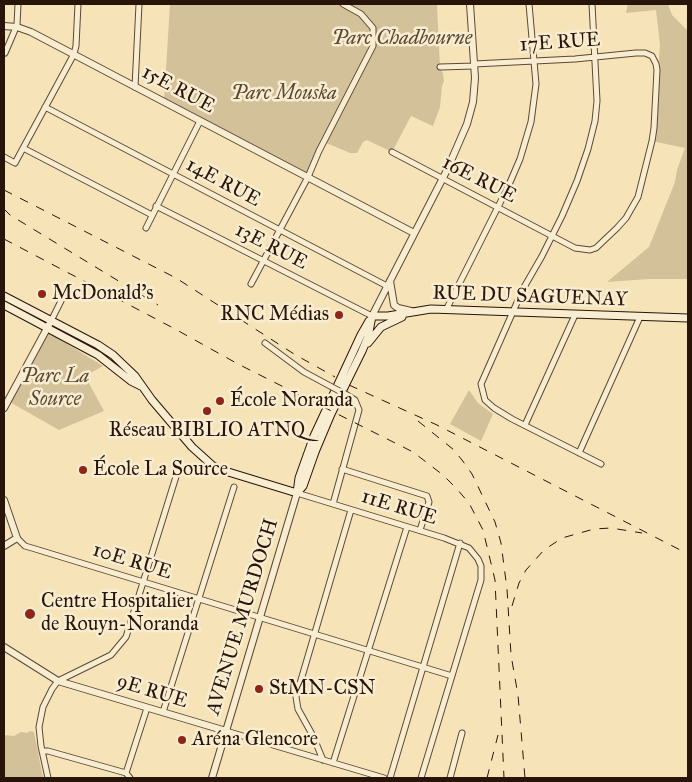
<!DOCTYPE html>
<meta charset="utf-8">
<style>
body{margin:0}
#map{position:relative;width:692px;height:782px;overflow:hidden;background:#f6e4b8;font-family:"IM FELL Great Primer",serif}
canvas{display:block}
.frame{position:absolute;inset:0;border:5px solid #281409;pointer-events:none}
</style>
<div id="map">
<canvas width="692" height="782"></canvas>
<div class="frame"></div>
</div>
<script>
const ctx = document.querySelector('canvas').getContext('2d');
ctx.lineJoin = 'round';
function fillPath(path, color) { ctx.fillStyle = color; ctx.fill(path, 'evenodd'); }
const poly = rows => new Path2D(rows.map(r => 'M' + r).join(''));
function stroke(path, color, width, dash) { ctx.strokeStyle = color; ctx.lineWidth = width; ctx.lineCap = dash ? 'butt' : 'round'; ctx.setLineDash(dash || []); ctx.stroke(path); }
function write(font, color, halo, rows, align = 'center') {
  ctx.font = font + ' "IM FELL Great Primer",serif'; ctx.lineWidth = 5; ctx.setLineDash([]); ctx.textBaseline = 'middle'; ctx.strokeStyle = halo; ctx.fillStyle = color; for (const [text, x, y, turn = 0] of rows) {
    ctx.save(); ctx.translate(x, y); ctx.rotate((+turn || 0) * Math.PI / 180); ctx.textAlign = isNaN(turn) ? turn : align; if (halo) ctx.strokeText(text, 0, 0); ctx.fillText(text, 0, 0); ctx.restore();
  }
}
const green = poly([
 [170,4,437,4,440,67,443,74,444,81,442,86,440,107,433,126,411,116,392,152,367,140,363,142,357,153,350,153,324,142,308,177,164,101],
 [628,4,668,4,672,15,688,31,688,279,649,279,607,282,649,247,675,182,677,170,685,148,652,141,660,45,656,10,626,13],
 [48,332,103,366,85,376,104,411,59,430,8,401],
 [469,390,478,403,493,414,481,441,450,424],
 [29,731,34,732,43,778,4,778,4,735,14,736,21,732,28,733]
]);
const minor = poly([
 [592,4,597,101,595,121,588,149,577,181,562,216,542,256,523,289,481,384,485,400,494,408,512,419,601,464],
 [5,53,17,25,18,4],
 [440,67,474,66],
 [135,87,139,4],
 [45,107,387,286],
 [23,148,152,215],
 [392,152,575,248,590,250,596,248,617,228,626,218,638,197,652,141,654,128,657,70,656,64,652,56,645,53,636,53,575,59,474,64],
 [4,157,15,163,74,54,76,46,78,4],
 [156,206,372,316],
 [146,228,200,121],
 [251,284,308,177,319,151,373,46,373,28,361,14,343,4],
 [446,310,508,187,520,159,531,122,536,84,529,4],
 [51,321,67,289],
 [265,343,304,372,330,386],
 [525,425,575,315],
 [579,453,640,317],
 [342,469,427,496,429,502,420,530],
 [297,493,444,538,469,548,478,559,481,566,481,580,421,778],
 [333,504,359,410,355,400,347,395],
 [17,538,25,546,32,548,452,676],
 [163,712,234,487],
 [226,731,384,778],
 [42,751,48,751,126,773,130,778],
 [323,760,313,736,298,709,296,697,351,510],
 [333,763,407,527],
 [126,773,147,708],
 [48,778,41,746,39,727,43,707,52,689,58,681,111,655,126,637,179,467],
 [390,778,460,543],
 [450,778,462,733]
]);
const tertiary = poly([
 [4,26,17,27,31,32,414,233],
 [390,281,394,305,398,308,411,311],
 [372,316,447,170,467,124,473,102,475,78,470,4],
 [4,408,51,321],
 [4,500,17,538,4,546],
 [4,647,58,681,226,731],
 [212,778,297,493]
]);
const secondary = poly([
 [4,296,98,345,113,355,135,376,152,400,192,447,213,466,225,471,297,493],
 [4,305,98,355,131,381,141,386],
 [372,316,388,316,431,309,688,318],
 [368,343,381,327,402,317],
 [297,493,303,486,315,452,331,414,362,351,368,337,372,316],
 [297,493,299,478,314,436,361,335,369,321]
]);
const rail = poly([
 [4,190,176,278,294,354,335,377],
 [4,209,10,215,158,305],
 [4,239,175,329,238,364,413,452,443,475,456,488,469,503,483,530,495,580,504,778],
 [349,385,437,425,688,554],
 [418,421,454,450,462,460,472,474,495,522,501,543,507,589,511,655,518,695,525,778],
 [512,606,519,583,526,570,544,550,562,538,594,529,611,528,642,533],
 [487,778,498,735]
]);
const minorBridge = poly([
 [330,386,347,395]
]);
const markers = [
 [42,294,5,"#8f2418"],
 [339,315,5,"#8f2418"],
 [220,401,5,"#8f2418"],
 [207,411,5,"#8f2418"],
 [83,470,5,"#8f2418"],
 [30,614,6,"#8f2418"],
 [259,689,5,"#8f2418"],
 [182,740,5,"#8f2418"]
];
const parkNames = [
 ["Parc Chadbourne",402,39],
 ["Parc Mouska",284,94],
 ["Parc La",55,377],
 ["Source",55,400]
];
const streetNames = [
 ["17E RUE",560,43,-4],
 ["15E RUE",178,90,28],
 ["16E RUE",479,180,27],
 ["14E RUE",223,183,28],
 ["13E RUE",271,247,27],
 ["RUE DU SAGUENAY",530,297,2],
 ["11E RUE",399,508,17],
 ["10E RUE",132,562,17],
 ["AVENUE MURDOCH",243,617,-73],
 ["9E RUE",152,692,17]
];
const poiNames = [
 ["McDonald's",52,294],
 ["RNC Médias",329,315,"right"],
 ["École Noranda",230,401],
 ["Réseau BIBLIO ATNQ",207,431,"center"],
 ["École La Source",93,470],
 ["Centre Hospitalier",41,602],
 ["de Rouyn-Noranda",41,625],
 ["StMN-CSN",269,689],
 ["Aréna Glencore",192,740]
];
fillPath(green, '#d3c19a');
stroke(minor, '#5c4835', 7);
stroke(tertiary, '#5c4835', 8);
stroke(secondary, '#281409', 9);
stroke(minor, '#f9edd1', 5);
stroke(tertiary, '#f9edd1', 6);
stroke(secondary, '#f9edd1', 7);
stroke(rail, '#281409', 1, [9, 9]);
stroke(minorBridge, '#5c4835', 7, []);
stroke(minorBridge, '#f9edd1', 5);
for (const [x, y, r, color] of markers) { const dot = new Path2D(); dot.arc(x, y, r, 0, 2 * Math.PI); ctx.fillStyle = color; ctx.fill(dot); stroke(dot, '#f9edd1', 2); }
write('italic 20px', '#5b4834', '#f9edd1', parkNames);
write('20px', '#281409', '#f9edd1', streetNames);
write('20px', '#281409', '#f9edd1', poiNames, 'left');
</script>
